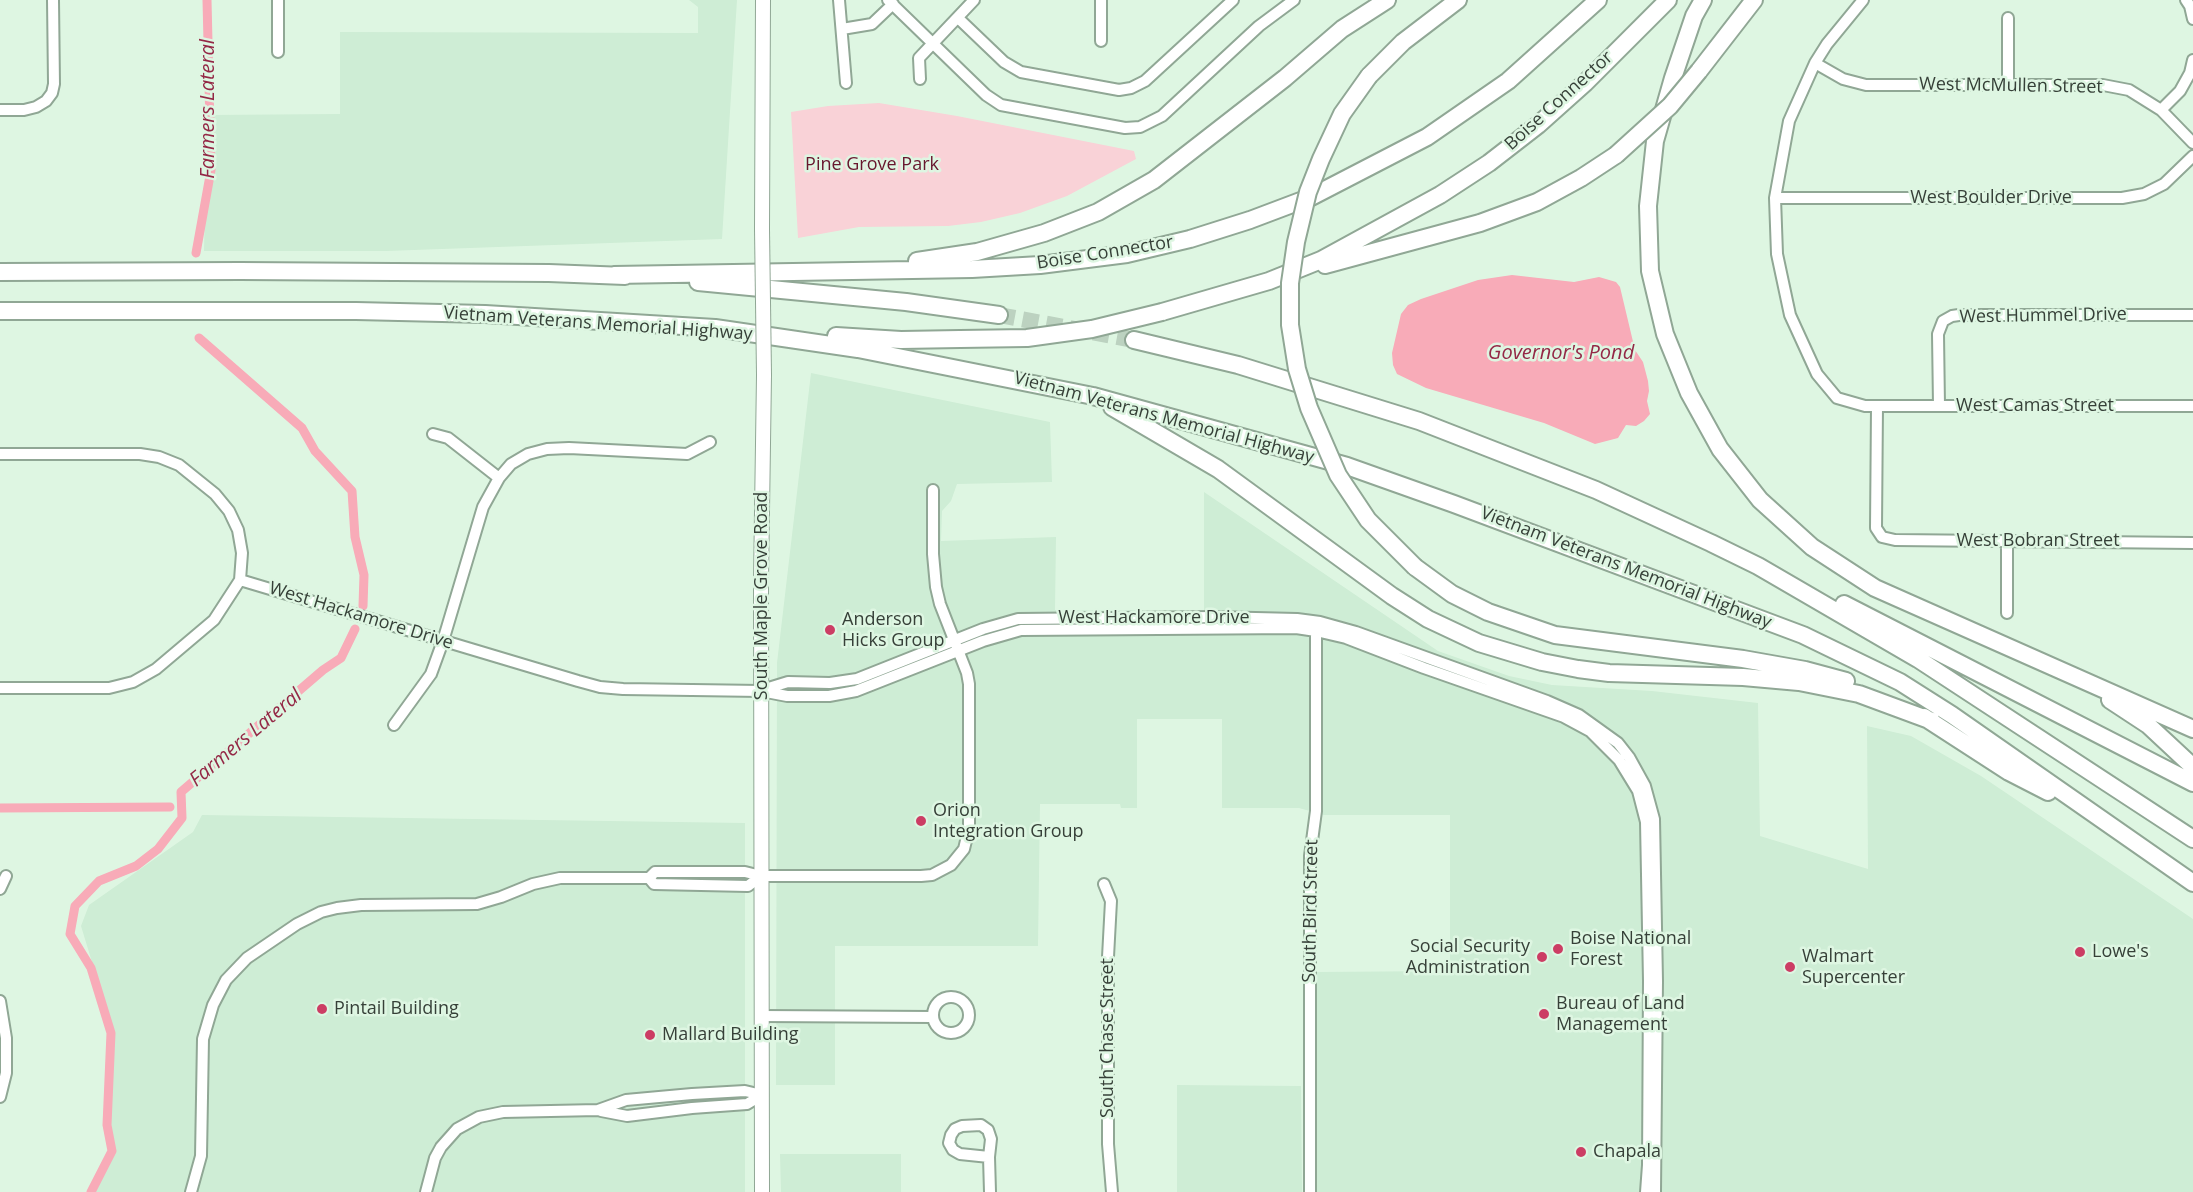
<!DOCTYPE html>
<style>
body{margin:0}
canvas{display:block;background:#def6e2}
</style>
<canvas width="2193" height="1192"></canvas>
<script>
const ctx = document.querySelector('canvas').getContext('2d');
ctx.lineJoin = 'round';
function fillPath(path, color) { ctx.fillStyle = color; ctx.fill(path, 'evenodd'); }
const poly = rows => new Path2D(rows.map(r => 'M' + r).join(''));
function stroke(path, color, width, dash) { ctx.strokeStyle = color; ctx.lineWidth = width; ctx.lineCap = dash ? 'butt' : 'round'; ctx.setLineDash(dash || []); ctx.stroke(path); }
function write(font, color, halo, rows, align = 'center') {
  ctx.font = font + ' "Open Sans",sans-serif'; ctx.lineWidth = 5; ctx.setLineDash([]); ctx.textBaseline = 'middle'; ctx.strokeStyle = halo; ctx.fillStyle = color; for (const [text, x, y, turn = 0] of rows) {
    ctx.save(); ctx.translate(x, y); ctx.rotate((+turn || 0) * Math.PI / 180); ctx.textAlign = isNaN(turn) ? turn : align; if (halo) ctx.strokeText(text, 0, 0); ctx.fillText(text, 0, 0); ctx.restore();
  }
}
const built = poly([
 [689,0,737,0,722,239,386,251,204,251,207,115,340,114,340,32,698,33,698,7],
 [811,373,1050,422,1052,482,957,484,951,501,942,511,941,541,1056,537,1055,610,1204,611,1204,492,1438,651,1509,676,1552,685,1652,691,1758,703,1760,836,1868,869,1867,726,1911,736,1981,776,2193,919,2193,1192,1316,1192,1315,972,1450,971,1450,815,1324,815,1299,808,1222,808,1222,719,1137,719,1137,808,1121,808,1120,804,1040,804,1038,946,835,946,835,1085,776,1085,777,663],
 [202,815,745,823,745,1192,94,1192,114,1153,109,1125,113,1031,81,926,89,905,193,832],
 [1177,1085,1301,1086,1302,1192,1177,1192],
 [780,1154,901,1154,901,1192,781,1192]
]);
const green = poly([
 [879,103,957,116,1134,151,1136,159,1067,196,1020,213,981,222,948,226,859,227,798,238,791,112,828,106]
]);
const water = poly([
 [1512,275,1574,282,1599,277,1616,282,1620,287,1635,350,1643,362,1648,381,1649,391,1647,401,1650,414,1644,421,1636,426,1626,425,1618,438,1595,444,1544,423,1426,388,1397,374,1393,365,1392,353,1401,314,1408,305,1421,299,1478,280]
]);
const canal = poly([
 [196,253,211,170,207,0],
 [199,338,302,428,315,451,352,491,355,537,364,575,363,606],
 [0,808,170,807],
 [91,1192,112,1151,107,1125,111,1033,91,968,70,934,75,906,99,881,136,866,158,849,182,818,181,792,323,670,341,658,355,629]
]);
const highwayTunnel = poly([
 [999,315,1134,340]
]);
const minor = poly([
 [839,0,846,83],
 [888,0,986,95,1001,105,1125,128,1140,127,1162,116,1259,26,1294,0],
 [1101,0,1101,41],
 [1863,0,1827,44,1815,63,1789,121,1775,198,1777,254,1790,315,1817,374,1837,398,1865,406,2193,406],
 [2186,0,2190,6,2193,19],
 [958,18,1004,62,1021,72,1119,90,1131,88,1145,81,1233,0],
 [842,29,872,24,893,4],
 [278,52,278,0],
 [1815,63,1843,79,1866,85,2103,85,2129,90,2161,110,2193,143],
 [920,79,919,58,974,0],
 [2008,85,2008,18],
 [0,110,24,110,36,107,46,101,52,93,54,84,53,0],
 [2161,110,2180,91,2190,73,2193,60],
 [1775,198,2122,198,2144,194,2164,184,2193,156],
 [1877,406,1876,528,1882,537,1895,540,2193,543],
 [1939,406,1938,334,1943,321,1952,316,1959,315,2193,315],
 [433,434,448,438,499,478],
 [0,454,140,454,159,457,179,465,215,494,229,511,238,530,242,553,240,580,214,620,156,669,133,682,109,688,0,688],
 [240,580,578,681,600,687,623,689,761,691,787,696,829,696,856,691,983,641,1021,630,1296,628,1316,631,1346,638,1424,668,1564,717,1590,731,1619,760,1638,791,1646,822,1649,981,1648,1165,1646,1192],
 [2007,613,2007,541],
 [762,690,788,682,830,683,857,679,983,629,1018,619,1214,617,1297,619,1320,622,1356,632,1547,701,1579,715,1618,743,1629,757,1645,786,1654,819,1657,981,1655,1192],
 [394,725,431,674,443,641,483,507,499,478,511,464,528,454,547,449,569,448,687,454,710,442],
 [649,878,654,884,748,886,761,876],
 [1104,884,1111,901,1108,957,1108,1144,1112,1192],
 [0,889,6,876],
 '933 1015a18 18 0 1 1 36 0a18 18 0 1 1-36 0Z',
 [0,1001,6,1038,6,1073,0,1097],
 [761,1016,933,1017],
 [601,1111,627,1116,692,1108,747,1104,762,1095],
 [989,1157,960,1154,953,1150,949,1143,951,1135,955,1129,962,1126,981,1125,988,1130,991,1139,989,1157,990,1192],
 [191,1192,201,1156,203,1039,213,1005,226,980,247,958,297,924,321,912,337,908,361,905,477,904,501,897,533,884,560,878,649,878,655,872,745,872,761,876,921,876,932,875,951,865,964,849,969,828,969,684,967,673,940,604,936,587,933,554,933,490],
 [426,1192,435,1158,441,1147,457,1129,479,1117,503,1112,598,1110,626,1100,692,1094,745,1091,762,1095],
 [1310,1192,1310,856,1316,811,1316,631]
]);
const major = poly([
 [762,229,763,0],
 [762,1192,761,580,764,375]
]);
const highway = poly([
 [1703,0,1694,16,1673,78,1655,141,1648,206,1650,271,1665,334,1689,393,1720,449,1760,500,1812,547,1875,588,2193,729],
 [1699,71,1754,0],
 [1369,76,1403,42,1458,0],
 [917,261,977,252,1044,233,1098,212,1154,180,1285,78,1342,29,1387,0],
 [1325,265,1480,223,1537,202,1581,178,1616,155],
 [0,272,240,271,549,273,625,276],
 [614,275,972,269,1040,265,1127,254,1190,239,1250,220,1311,197,1427,137,1508,81,1598,0],
 [698,282,906,302,999,315],
 [0,311,356,311,485,314,715,328,858,349,1093,396,1347,466,1454,504,1803,635,1900,682,1952,715,2193,883],
 [1162,312,1269,281,1321,260,1440,195,1489,163,1538,125,1585,83,1668,0],
 [836,336,901,340,960,339],
 [1134,340,1238,365,1419,421,1596,490,1711,543,1758,566,1918,659,2193,839],
 [1112,407,1218,469,1392,596,1428,619,1479,643,1542,662,1578,669,1609,673,1743,677,1799,682,1859,694,1932,721],
 [1415,567,1452,594,1488,612,1555,635,1743,659,1805,670,1846,681],
 [1844,604,2193,783],
 [2110,700,2148,725,2193,767],
 [1924,717,2009,772,2048,792]
]);
const majorBridge = poly([
 [762,229,764,375]
]);
const highwayBridge = poly([
 [1369,76,1342,114,1321,159,1308,192,1296,242,1290,283,1290,325,1297,369,1309,408,1338,475,1368,520,1415,567],
 [1616,155,1670,106,1699,71],
 [960,339,1027,338,1092,329,1162,312]
]);
const markers = [
 [830,630,6,"#cc3d64"],
 [921,821,6,"#cc3d64"],
 [1558,949,6,"#cc3d64"],
 [2080,952,6,"#cc3d64"],
 [1542,957,6,"#cc3d64"],
 [1790,967,6,"#cc3d64"],
 [322,1009,6,"#cc3d64"],
 [1544,1014,6,"#cc3d64"],
 [650,1035,6,"#cc3d64"],
 [1581,1152,6,"#cc3d64"]
];
const streetNames = [
 ["West McMullen Street",2011,86,1],
 ["Boise Connector",1559,101,-42],
 ["West Boulder Drive",1991,198],
 ["Boise Connector",1105,253,-9],
 ["West Hummel Drive",2043,316,-1],
 ["Vietnam Veterans Memorial Highway",598,324,4],
 ["West Camas Street",2035,406],
 ["Vietnam Veterans Memorial Highway",1164,418,15],
 ["West Bobran Street",2038,541],
 ["Vietnam Veterans Memorial Highway",1626,568,21],
 ["South Maple Grove Road",762,596,-90],
 ["West Hackamore Drive",361,616,17],
 ["West Hackamore Drive",1154,618],
 ["South Bird Street",1311,911,-89],
 ["South Chase Street",1108,1038,-90]
];
const parkNames = [
 ["Pine Grove Park",872,165]
];
const poiNames = [
 ["Anderson",842,620],
 ["Hicks Group",842,641],
 ["Orion",933,811],
 ["Integration Group",933,832],
 ["Boise National",1570,939],
 ["Forest",1570,960],
 ["Social Security",1530,947,"right"],
 ["Administration",1530,968,"right"],
 ["Lowe's",2092,952],
 ["Walmart",1802,957],
 ["Supercenter",1802,978],
 ["Bureau of Land",1556,1004],
 ["Management",1556,1025],
 ["Pintail Building",334,1009],
 ["Mallard Building",662,1035],
 ["Chapala",1593,1152]
];
const waterNames = [
 ["Farmers Lateral",208,109,-90],
 ["Governor's Pond",1561,353],
 ["Farmers Lateral",246,738,-40]
];
fillPath(built, '#ceedd5');
fillPath(green, '#f9d2d7');
fillPath(water, '#f8abb8');
stroke(canal, '#f8abb8', 9);
stroke(highwayTunnel, '#bcd2c0', 16, [16, 8]);
stroke(minor, '#90a795', 14);
stroke(major, '#90a795', 16);
stroke(highway, '#90a795', 20);
stroke(minor, '#fff', 10);
stroke(major, '#fff', 14);
stroke(highway, '#fff', 16);
stroke(majorBridge, '#90a795', 16, []);
stroke(highwayBridge, '#90a795', 20, []);
stroke(majorBridge, '#fff', 14);
stroke(highwayBridge, '#fff', 16);
for (const [x, y, r, color] of markers) { const dot = new Path2D(); dot.arc(x, y, r, 0, 2 * Math.PI); ctx.fillStyle = color; ctx.fill(dot); stroke(dot, '#def6e2', 2); }
write('18px', '#364038', '#def6e2', streetNames);
write('18px', '#68172e', '#def6e2', parkNames);
write('18px', '#364038', '#def6e2', poiNames, 'left');
write('italic 20px', '#942846', '#def6e2', waterNames);
</script>
